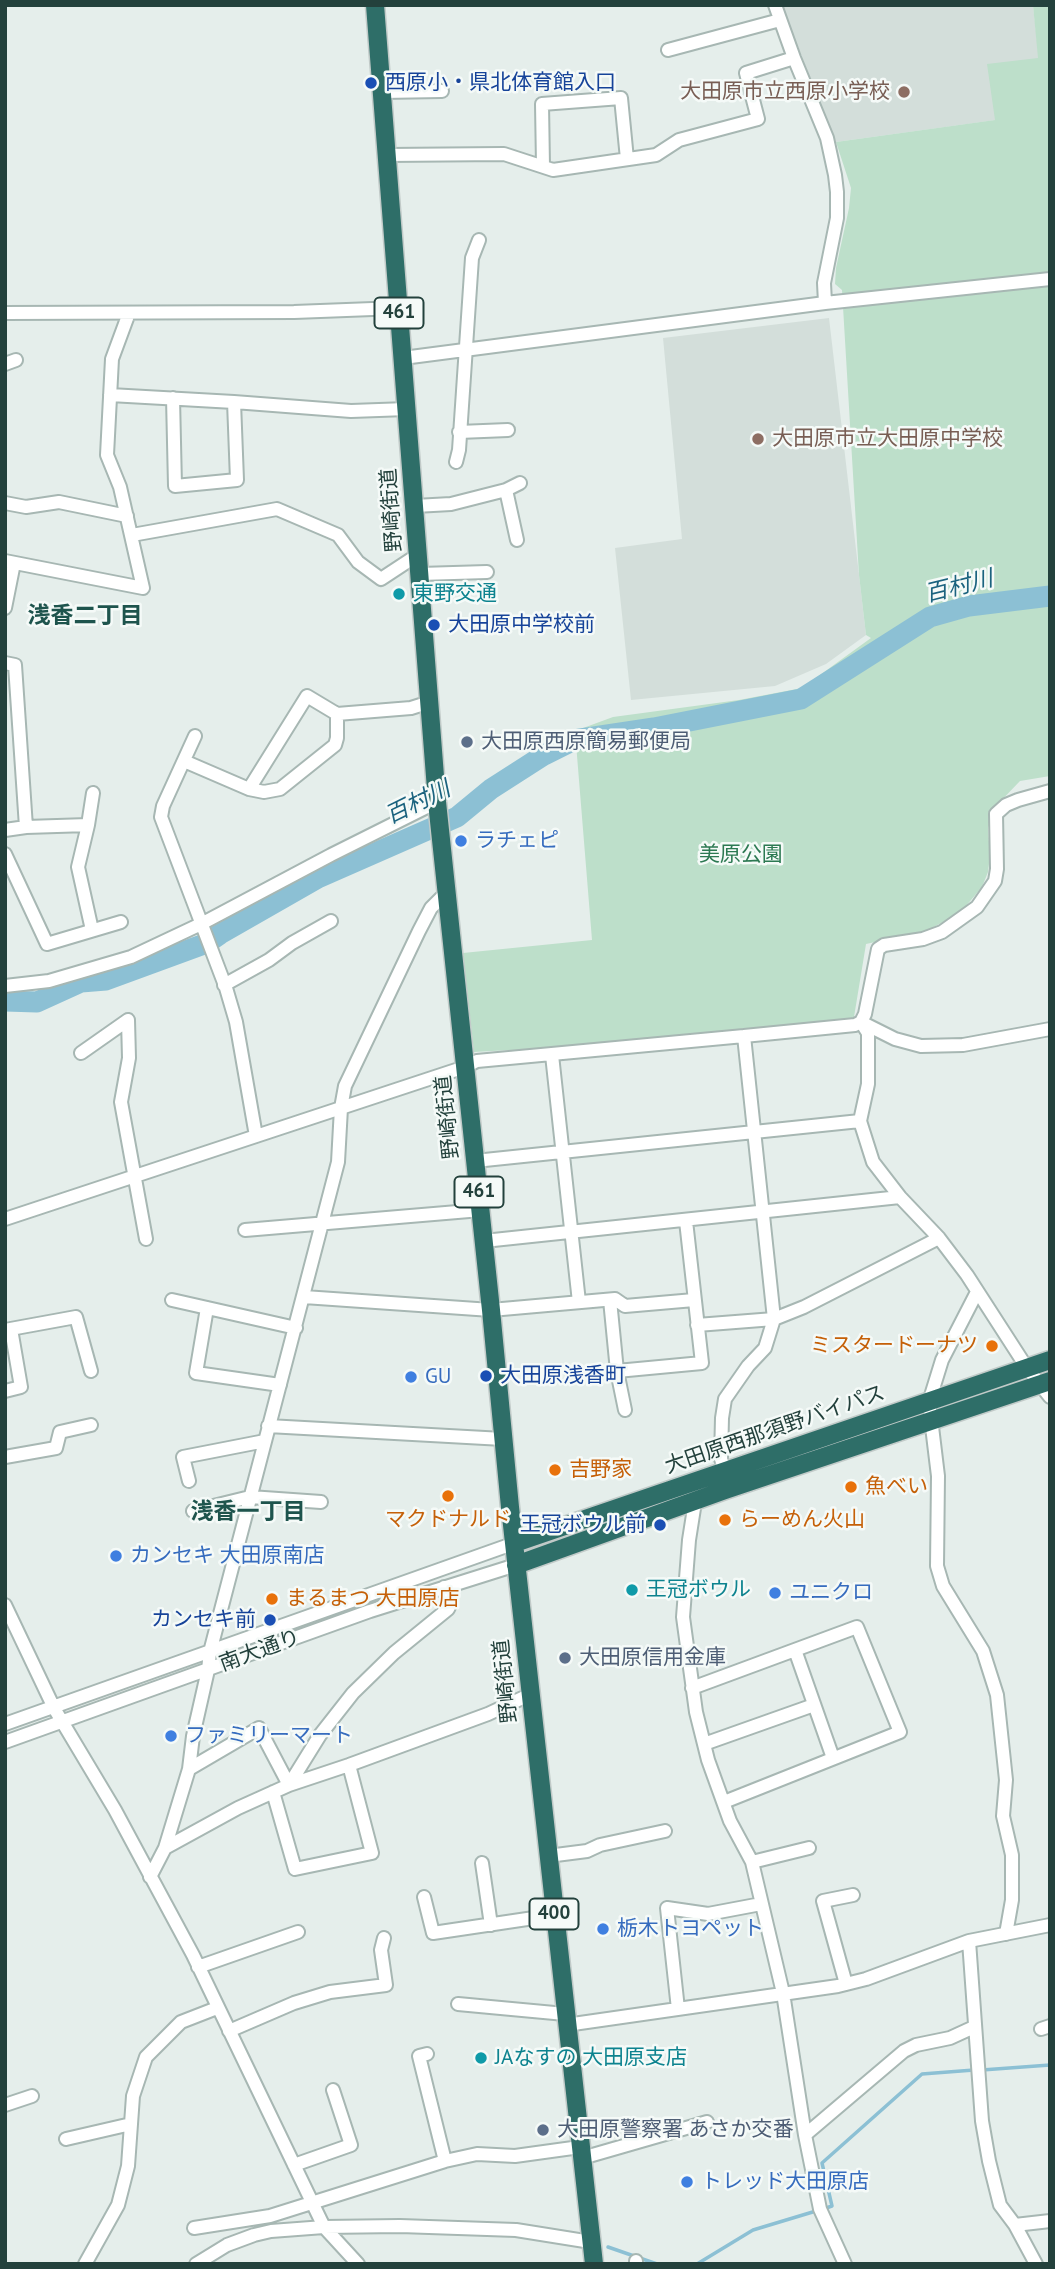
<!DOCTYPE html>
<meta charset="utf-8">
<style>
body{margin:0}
#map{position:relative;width:1055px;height:2269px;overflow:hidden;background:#e5eeeb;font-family:"PT Sans",sans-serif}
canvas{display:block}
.frame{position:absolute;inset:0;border:7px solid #23413c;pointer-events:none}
</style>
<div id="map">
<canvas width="1055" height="2269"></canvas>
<div class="frame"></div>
</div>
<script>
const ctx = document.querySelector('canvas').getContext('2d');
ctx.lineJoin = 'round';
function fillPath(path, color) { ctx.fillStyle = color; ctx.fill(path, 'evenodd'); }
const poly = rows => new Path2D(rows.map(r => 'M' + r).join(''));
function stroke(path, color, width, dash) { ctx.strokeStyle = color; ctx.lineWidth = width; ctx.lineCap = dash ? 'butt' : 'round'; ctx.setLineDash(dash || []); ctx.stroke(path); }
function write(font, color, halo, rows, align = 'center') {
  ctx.font = font + ' "PT Sans","Noto Sans JP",sans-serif'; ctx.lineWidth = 5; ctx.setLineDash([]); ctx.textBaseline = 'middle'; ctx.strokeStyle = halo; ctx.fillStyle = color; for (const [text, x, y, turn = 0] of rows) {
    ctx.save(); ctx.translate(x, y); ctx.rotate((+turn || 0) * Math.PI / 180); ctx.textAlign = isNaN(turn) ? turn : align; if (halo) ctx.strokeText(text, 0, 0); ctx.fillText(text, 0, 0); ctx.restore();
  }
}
const built = poly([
 [781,5,1033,5,1039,58,996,120,836,142],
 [829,318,866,635,826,664,775,686,631,700,615,548,682,539,663,338]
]);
const green = poly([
 [1033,5,1050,5,1050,776,1020,781,995,807,988,828,990,856,988,872,982,887,960,913,926,931,866,944,854,1017,846,1021,525,1052,510,1050,474,1052,463,953,592,940,575,731,613,717,739,700,802,688,871,638,866,635,859,575,842,290,835,284,836,268,849,208,851,188,836,142,995,120,987,64,1038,58]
]);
const stream = poly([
 [982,2070,1050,2065],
 [823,2209,832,2206,822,2163,922,2074,974,2070],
 [608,2247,657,2264],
 [697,2264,753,2230,816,2211]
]);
const river = poly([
 [5,1001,37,1002,81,982,106,980,207,943,220,934,318,878,457,817,491,789,544,755,574,740,654,728,801,699,930,617,969,606,1050,596]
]);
const minor = poly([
 [775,5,794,58,827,138,835,175,837,192,837,218,824,283,825,303],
 [668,50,780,20],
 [382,92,442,91],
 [387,155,504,154,553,170,656,155,679,140,758,119,746,73,794,58],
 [543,166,542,104,621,98,627,159],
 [5,313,294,312,399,308],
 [403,358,825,303,1050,279],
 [5,364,16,360],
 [110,395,234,402,351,411,407,409],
 [173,398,175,486,237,480,234,402],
 [459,432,508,430],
 [456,462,459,450,472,258,479,240],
 [506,490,517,540],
 [5,503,26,507,59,502,127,516],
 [415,506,451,504,506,490,520,483],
 [132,535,277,509,338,535,358,562,381,579,419,554],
 [5,561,143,588,120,487,107,455,112,359,129,313],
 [420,574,487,572],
 [5,608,14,563],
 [5,663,15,665,26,827,5,830],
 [195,736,163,806,161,817,226,988,236,1022,256,1136],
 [184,761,249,789,264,792,280,789,335,745,337,738,337,714],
 [249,789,307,696,337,714,411,708,430,702],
 [88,825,93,793],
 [26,827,88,825,78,867,92,930],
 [5,854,47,944,121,922],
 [224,985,269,960,292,943,331,921],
 [5,986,49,981,131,957,201,924,331,855,437,802],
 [861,1022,868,1033,868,1084,860,1121,873,1162,900,1197,939,1238,967,1275,1027,1368,1050,1397],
 [861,1022,865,1014,878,949,884,945,923,939,942,932,977,907,995,881,997,869,996,814,1006,805,1018,800,1050,791],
 [81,1053,128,1020,129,1058,121,1102,146,1239],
 [552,1055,579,1302],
 [475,1161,860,1121],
 [5,1219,465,1067,477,1061,744,1036,855,1025,861,1022,895,1039,921,1046,963,1045,1050,1029],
 [245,1230,481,1210],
 [484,1241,900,1197],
 [977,1292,942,1360,929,1402,938,1476,937,1566,943,1586,983,1651,997,1695,1006,1780,1003,1816,1012,1855,1012,1900,1006,1934],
 [304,1297,491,1310,615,1299,625,1306,694,1300],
 [172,1300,296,1328],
 [610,1300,617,1371,625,1410],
 [207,1308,196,1373,280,1385],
 [697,1325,774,1319,804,1307,939,1238],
 [5,1330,76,1317,91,1371],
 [617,1371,702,1363,686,1221],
 [5,1391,21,1387,11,1329],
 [268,1426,503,1439],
 [5,1457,56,1448,60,1432,91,1425],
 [725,1472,721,1459,722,1418,725,1399,748,1366,765,1348,774,1319,744,1036],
 [189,1481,183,1457,265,1441],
 [695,1502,689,1540,683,1617,696,1712,708,1760,730,1821,752,1862,783,1993,805,2135,820,2209,845,2264],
 [193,1511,250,1497,321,1502],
 [5,1605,54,1708,115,1810,193,1955,324,2227,358,2264],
 [795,1650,833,1758],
 [692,1688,857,1627,900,1732,724,1802],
 [5,1724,515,1543],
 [5,1742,370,1611,516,1565],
 [704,1744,814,1705],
 [189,1769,259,1728,289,1785,349,1765,488,1714,531,1694],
 [273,1792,295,1869,372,1853,349,1765],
 [165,1848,238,1808,289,1785,320,1735,353,1693,394,1653,448,1609,450,1605,444,1587],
 [548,1856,587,1851,600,1845,665,1831],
 [752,1862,809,1848],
 [482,1863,491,1925],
 [150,1877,165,1848,189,1769,193,1736,208,1670,210,1652,338,1162,341,1108,345,1086,419,931,431,908,447,892],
 [424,1897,433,1933,554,1915],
 [969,1941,982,2121,989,2161,1000,2205,1015,2225,1036,2264],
 [198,1967,298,1932],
 [846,1984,823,1901,853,1895],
 [458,2004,565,2014],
 [678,2009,667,1908,708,1914,761,1904],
 [566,2025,838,1986,866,1979,969,1941,1050,1925],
 [1041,2029,1050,2026],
 [229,2031,294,2003,330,1992,386,1985,381,1950,384,1938],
 [427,2054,419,2056,445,2161],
 [5,2105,32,2096],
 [805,2135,904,2051,916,2045,950,2038,974,2027],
 [66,2139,131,2124],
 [582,2158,707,2122],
 [294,2165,351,2145,333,2090],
 [1015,2225,1050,2221],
 [194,2228,270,2216,445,2161,477,2154,515,2156,580,2147],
 [636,2261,636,2264],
 [85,2264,118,2205,128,2166,133,2096,146,2057,181,2022,217,2008],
 [196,2264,227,2245,254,2235,271,2231,324,2227,400,2226,516,2230,591,2242]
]);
const highway = poly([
 [375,5,437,802,491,1310,510,1507,594,2264],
 [515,1543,1050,1360],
 [516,1565,725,1490,1050,1381]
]);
const markers = [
 [371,83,7,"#1a4fb4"],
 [904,92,7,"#8d6e63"],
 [758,439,7,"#8d6e63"],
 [399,594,7,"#0f9aa8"],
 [434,625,7,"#1a4fb4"],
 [467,742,7,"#5c6f8a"],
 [461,841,7,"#3f7fe0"],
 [992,1346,7,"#e8710a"],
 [486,1376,7,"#1a4fb4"],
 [411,1377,7,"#3f7fe0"],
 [555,1470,7,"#e8710a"],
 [851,1487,7,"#e8710a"],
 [448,1496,7,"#e8710a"],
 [725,1520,7,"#e8710a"],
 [660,1525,7,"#1a4fb4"],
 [116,1556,7,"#3f7fe0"],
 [632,1590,7,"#0f9aa8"],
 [775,1593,7,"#3f7fe0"],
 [272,1599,7,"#e8710a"],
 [270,1620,7,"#1a4fb4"],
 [565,1658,7,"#5c6f8a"],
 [171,1736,7,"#3f7fe0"],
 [603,1929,7,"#3f7fe0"],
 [481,2058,7,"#0f9aa8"],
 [543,2130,7,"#5c6f8a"],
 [687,2182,7,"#3f7fe0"]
];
const shields = [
 [399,313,49],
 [479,1192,49],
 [554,1914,49]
];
const shieldNames = [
 ["461",399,313],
 ["461",479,1192],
 ["400",554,1914]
];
const transitNames = [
 ["西原小・県北体育館入口",385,83],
 ["大田原中学校前",448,625],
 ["大田原浅香町",500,1376],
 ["王冠ボウル前",646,1525,"right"],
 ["カンセキ前",256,1620,"right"]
];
const educationNames = [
 ["大田原市立西原小学校",890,92],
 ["大田原市立大田原中学校",772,439,"left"]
];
const streetNames = [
 ["野崎街道",392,510,-94],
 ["野崎街道",448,1117,-96],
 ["大田原西那須野バイパス",775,1430,-19],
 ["南大通り",260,1651,-20],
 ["野崎街道",506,1681,-96]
];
const cultureNames = [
 ["東野交通",413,594],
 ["王冠ボウル",646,1590],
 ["JAなすの 大田原支店",495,2058]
];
const serviceNames = [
 ["大田原西原簡易郵便局",481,742],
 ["大田原信用金庫",579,1658],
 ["大田原警察署 あさか交番",557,2130]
];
const shopNames = [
 ["ラチェピ",475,841],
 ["GU",425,1377],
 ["カンセキ 大田原南店",130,1556],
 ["ユニクロ",789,1593],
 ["ファミリーマート",185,1736],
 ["栃木トヨペット",617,1929],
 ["トレッド大田原店",701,2182]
];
const parkNames = [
 ["美原公園",741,855]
];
const foodNames = [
 ["ミスタードーナツ",978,1346,"right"],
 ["吉野家",569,1470],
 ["魚べい",865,1487],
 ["マクドナルド",448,1520,"center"],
 ["らーめん火山",739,1520],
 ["まるまつ 大田原店",286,1599]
];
const waterNames = [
 ["百村川",959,587,-14],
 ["百村川",418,803,-26]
];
const neighbourhoodNames = [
 ["浅香二丁目",85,616],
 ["浅香一丁目",248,1512]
];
fillPath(built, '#d3deda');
fillPath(green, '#bddfca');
stroke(stream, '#8cc0d4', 3.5);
stroke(river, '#8cc0d4', 21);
stroke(minor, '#a7b7b3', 16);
stroke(highway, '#c1cac8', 21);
stroke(minor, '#fff', 12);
stroke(highway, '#2e6e68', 18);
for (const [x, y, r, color] of markers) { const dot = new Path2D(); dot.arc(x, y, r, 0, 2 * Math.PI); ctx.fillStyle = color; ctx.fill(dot); stroke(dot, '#f5faf8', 2.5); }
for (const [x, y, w] of shields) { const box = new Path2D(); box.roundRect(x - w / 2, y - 15.5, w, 31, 5); ctx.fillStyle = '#f5faf8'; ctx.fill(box); stroke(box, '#23413c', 2); }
write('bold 19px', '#23413c', null, shieldNames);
write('21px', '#164399', '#f5faf8', transitNames, 'left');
write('21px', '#785e54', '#f5faf8', educationNames, 'right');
write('21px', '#23413c', '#f5faf8', streetNames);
write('21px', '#0d838f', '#f5faf8', cultureNames, 'left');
write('21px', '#4e5e75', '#f5faf8', serviceNames, 'left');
write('21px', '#366cbe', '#f5faf8', shopNames, 'left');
write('21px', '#2c7952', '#f5faf8', parkNames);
write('21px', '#c56008', '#f5faf8', foodNames, 'left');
write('italic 23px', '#1b637f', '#f5faf8', waterNames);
write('bold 23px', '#1e544d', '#f5faf8', neighbourhoodNames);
</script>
